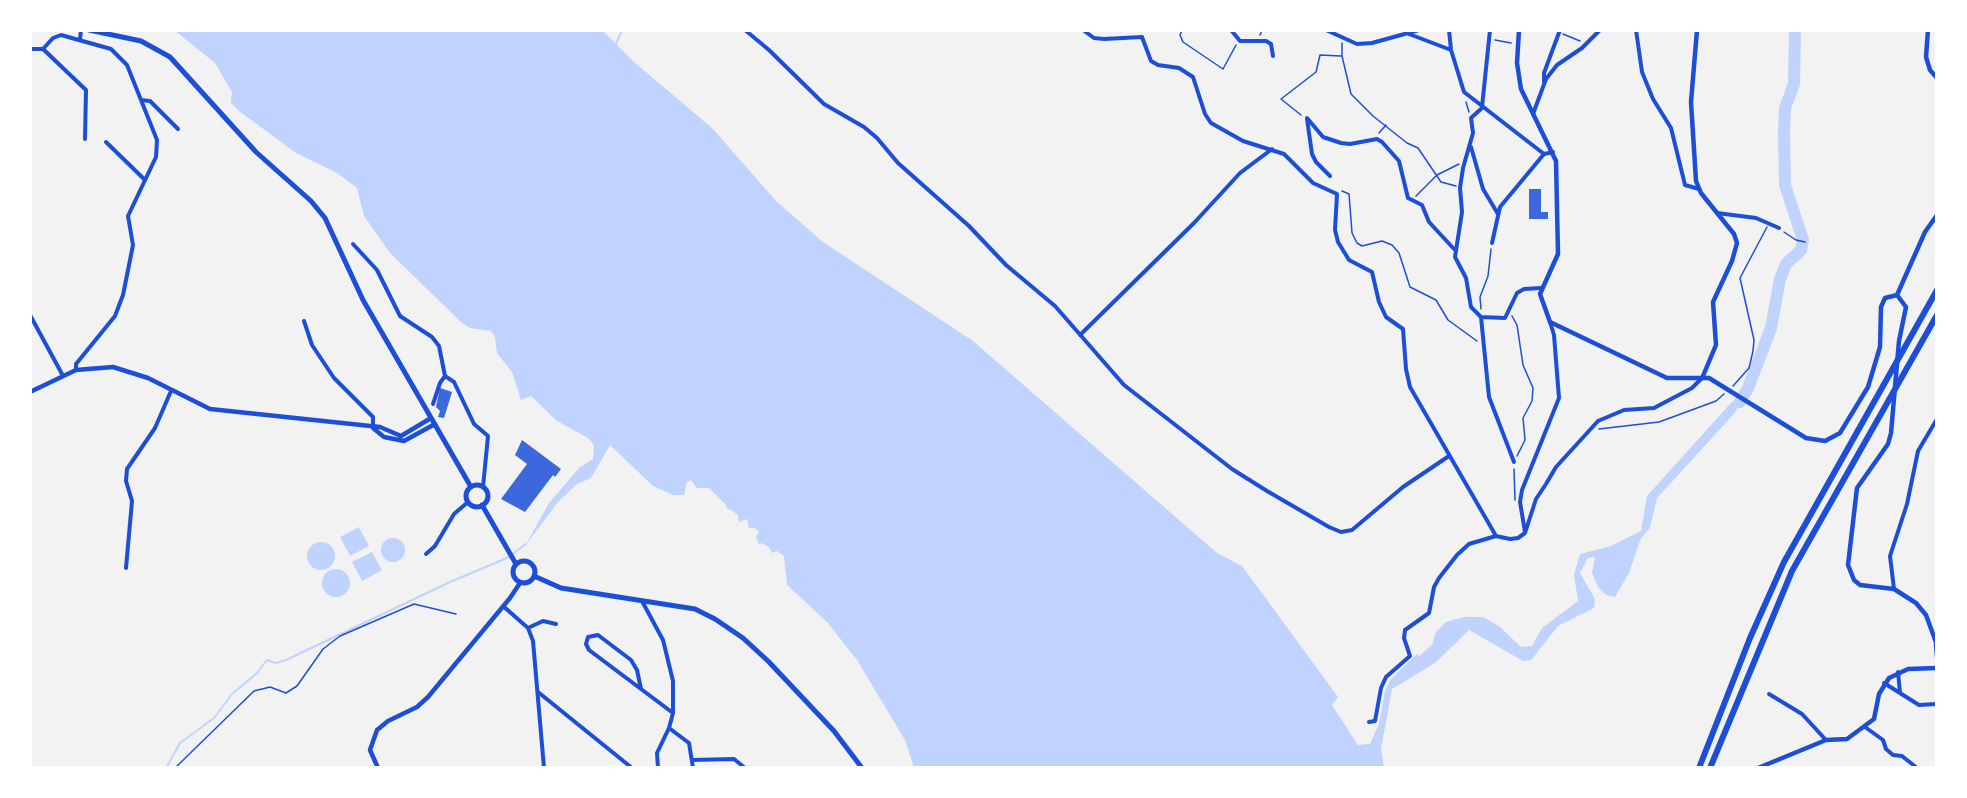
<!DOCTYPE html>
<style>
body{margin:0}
#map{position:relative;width:1967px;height:798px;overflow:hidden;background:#f2f2f2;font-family:Manrope,sans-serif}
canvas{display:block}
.frame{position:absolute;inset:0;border:32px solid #fff;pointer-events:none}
</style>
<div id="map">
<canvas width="1967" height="798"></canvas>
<div class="frame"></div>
</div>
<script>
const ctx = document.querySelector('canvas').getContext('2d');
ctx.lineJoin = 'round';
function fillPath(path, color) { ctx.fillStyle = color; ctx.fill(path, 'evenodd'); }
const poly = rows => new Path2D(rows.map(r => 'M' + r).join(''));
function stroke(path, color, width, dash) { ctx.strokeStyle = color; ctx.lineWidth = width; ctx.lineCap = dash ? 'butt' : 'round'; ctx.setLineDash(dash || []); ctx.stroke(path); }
const water = poly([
 [174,30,602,30,633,61,713,129,776,201,823,242,973,341,1217,553,1242,566,1338,697,1332,705,1358,745,1370,744,1379,724,1385,691,1391,679,1417,654,1419,656,1432,645,1436,632,1446,622,1465,617,1483,617,1499,626,1521,647,1532,646,1542,628,1578,601,1574,575,1580,554,1611,546,1641,531,1647,496,1730,404,1746,390,1748,388,1749,391,1733,415,1657,498,1650,528,1641,538,1629,573,1615,597,1606,595,1598,587,1592,573,1595,557,1588,558,1580,573,1595,599,1594,608,1558,626,1531,660,1523,661,1469,630,1435,663,1392,689,1381,749,1384,768,914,768,905,740,857,660,827,622,787,585,784,556,777,551,772,553,769,547,762,543,759,545,756,537,759,532,755,528,749,528,747,519,739,522,738,515,730,509,728,510,726,505,709,488,697,488,691,480,687,482,684,495,673,495,653,486,610,445,591,478,577,484,558,502,525,546,549,503,580,467,593,459,594,445,588,438,557,421,531,396,521,400,512,372,497,353,495,337,491,331,470,328,461,322,390,253,364,216,357,188,337,173,296,153,239,111,231,103,232,92,215,63],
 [359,527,369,546,350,556,340,537],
 '381 550a12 12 0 1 1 24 0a12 12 0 1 1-24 0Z',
 '307 556a14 14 0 1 1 28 0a14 14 0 1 1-28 0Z',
 [372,552,382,570,362,581,352,562],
 '322 583a14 14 0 1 1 28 0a14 14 0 1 1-28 0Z'
]);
const stream = poly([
 [615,46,622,30],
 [166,768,180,743,214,718,232,694,257,673,267,660,276,663,286,660,450,582,507,558,526,544]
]);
const river = poly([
 [1740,402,1748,388,1771,328,1780,279,1786,264,1801,250,1803,240,1785,185,1784,132,1785,108,1794,84,1795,30]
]);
const building = poly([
 [1529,189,1541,189,1541,212,1548,212,1548,219,1529,219],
 [440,388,452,392,444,418,438,417,440,411,436,407],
 [522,440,561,469,555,477,553,475,525,512,501,499,527,464,515,455]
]);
const path = poly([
 [1182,30,1180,35,1183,42,1223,69,1236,45],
 [1563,34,1580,41],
 [1260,35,1262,30],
 [1495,40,1511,43],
 [1342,43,1342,56,1351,94,1373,116,1407,143,1418,148,1441,182,1456,186],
 [1466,102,1469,112],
 [1301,115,1281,99,1316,72,1320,55,1341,56],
 [1379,133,1386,125],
 [1342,191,1349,194,1352,233,1357,243,1362,246,1382,241,1392,245,1399,253,1410,287,1436,300,1448,320,1477,341],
 [1416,196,1437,175,1459,164],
 [1784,232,1796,240,1805,242],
 [1481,309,1480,297,1488,276,1491,249],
 [1512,316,1517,325,1523,365,1533,388,1532,401,1523,418,1525,440,1517,456],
 [1733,386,1749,368,1753,351,1754,340,1740,278,1767,227],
 [1599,429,1659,422,1716,401,1724,394],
 [1514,469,1515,500],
 [175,768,254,691,270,687,286,693,297,686,323,649,340,636,414,604,456,614]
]);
const minor = poly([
 [745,30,769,50,824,104,864,127,877,138,898,163,969,226,1006,265,1055,306,1124,385,1232,469,1267,491,1329,527,1341,532,1352,530,1403,487,1449,456],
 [1083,30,1094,38,1104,39,1142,37,1151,61,1158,65,1179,68,1193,77,1205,114,1211,123,1243,141,1284,154,1313,183,1337,194,1335,230,1338,242,1349,260,1372,272,1379,302,1386,317,1403,329,1406,369,1410,387,1496,536],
 [1231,30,1240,41,1266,41,1271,44,1273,56],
 [1326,30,1357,44,1372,43,1419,30],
 [1449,30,1451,50,1464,92,1544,154,1553,152],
 [1636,30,1642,72,1653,99,1671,128,1685,185,1699,189],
 [1409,34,1451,50],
 [80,39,81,30],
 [30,49,43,49,53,38,61,35,111,49,127,65,157,140,156,157,128,216,133,245,123,295,115,316,76,364,76,370],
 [43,49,86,90,85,139],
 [1544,82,1544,73,1560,30],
 [141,100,150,101,178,129],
 [1482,107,1490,30],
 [1533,114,1546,79,1557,65,1582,48,1600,30],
 [1307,118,1323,137,1341,143,1350,144,1377,139,1382,142,1399,161,1408,198,1422,205,1429,222,1454,249],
 [1307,119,1312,154,1316,162,1330,176],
 [106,142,145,180],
 [1471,147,1483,189,1498,214],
 [1717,213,1756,218,1779,228],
 [1492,243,1500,207,1544,154],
 [353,244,377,270,400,316,432,337,439,346,445,376,440,383,433,404],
 [30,315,62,374],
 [1481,317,1471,307,1466,278,1455,257,1462,212,1460,188,1463,168,1473,133,1471,118,1482,108],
 [1481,317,1489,397,1514,462],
 [1481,317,1505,318,1517,293,1524,289,1541,288],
 [304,321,312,345,334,378,373,417,373,427],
 [1080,335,1194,223,1240,173,1272,149],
 [445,376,454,382,474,424,488,436,483,487],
 [1525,532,1520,502,1522,490,1559,398,1554,335,1550,322],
 [1496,536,1510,539,1518,538,1525,533,1536,499,1546,484,1556,467,1598,421,1624,410,1654,408,1692,388,1703,377],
 [426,554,435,546,454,514,468,502],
 [126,568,132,501,126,481,127,469,155,428,171,391],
 [1894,589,1890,556,1907,504,1918,451,1937,419],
 [642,601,663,640,673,681,673,713,669,728,689,743,693,768],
 [503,606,528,628,533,641,544,768],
 [528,628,543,621,556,624],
 [1898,672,1900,693],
 [1884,683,1919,705,1937,704],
 [641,689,589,650,586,644,588,637,598,635,631,660,637,670,641,689,673,713],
 [538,692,632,768],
 [1769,694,1802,714,1826,740],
 [1369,722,1375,721,1381,688,1386,677,1410,656,1404,638,1405,630,1429,613,1434,587,1439,578,1457,555,1469,544,1496,536],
 [1865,727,1883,740,1886,749,1893,755,1902,756,1917,768],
 [692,760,734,759,745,768],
 [658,768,657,753,669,728]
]);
const tertiary = poly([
 [1519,30,1517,63,1521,89,1556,161,1558,254,1540,294,1550,322,1667,378,1709,378,1806,438,1825,441,1840,433,1868,387,1880,347,1881,307,1885,298,1897,295],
 [1697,30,1691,102,1696,181,1701,193,1734,234,1737,243,1732,261,1713,302,1716,345,1703,376],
 [1928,30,1926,57,1930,70,1937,78],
 [1897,295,1906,307,1899,341,1891,433,1888,444,1857,488,1848,565,1854,580,1860,585,1894,589,1916,603,1926,615,1937,645],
 [1897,295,1925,232,1937,215],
 [30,392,76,370,113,367,148,378,210,409,380,427,401,436,431,418],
 [373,428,384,437,404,441,435,424],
 [1936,644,1937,657],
 [378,768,370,750,377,730,388,721,417,707,428,697,510,598,520,583],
 [1758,768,1826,740,1847,739,1874,719,1879,694,1889,678,1908,669,1937,668]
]);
const primary = poly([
 [89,30,141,41,170,57,256,152,311,201,325,218,363,300,471,487],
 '466 496a11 11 0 1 1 22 0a11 11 0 1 1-22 0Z',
 [482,505,516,564],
 '513 572a11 11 0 1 1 22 0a11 11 0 1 1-22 0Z',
 [534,576,561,588,695,609,715,619,743,638,768,661,834,731,862,768]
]);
const motorway = poly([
 [1699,768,1750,638,1784,562,1937,290],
 [1710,768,1792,571,1937,315]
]);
fillPath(water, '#bfd3fe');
stroke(stream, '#bfd3fe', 2);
stroke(river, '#bfd3fe', 12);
fillPath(building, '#3d67dc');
stroke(path, '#1d4ed8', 1.5);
stroke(minor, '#1d4ed8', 4);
stroke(tertiary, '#1d4ed8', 4.5);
stroke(primary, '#1d4ed8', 5);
stroke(motorway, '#1d4ed8', 6);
</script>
